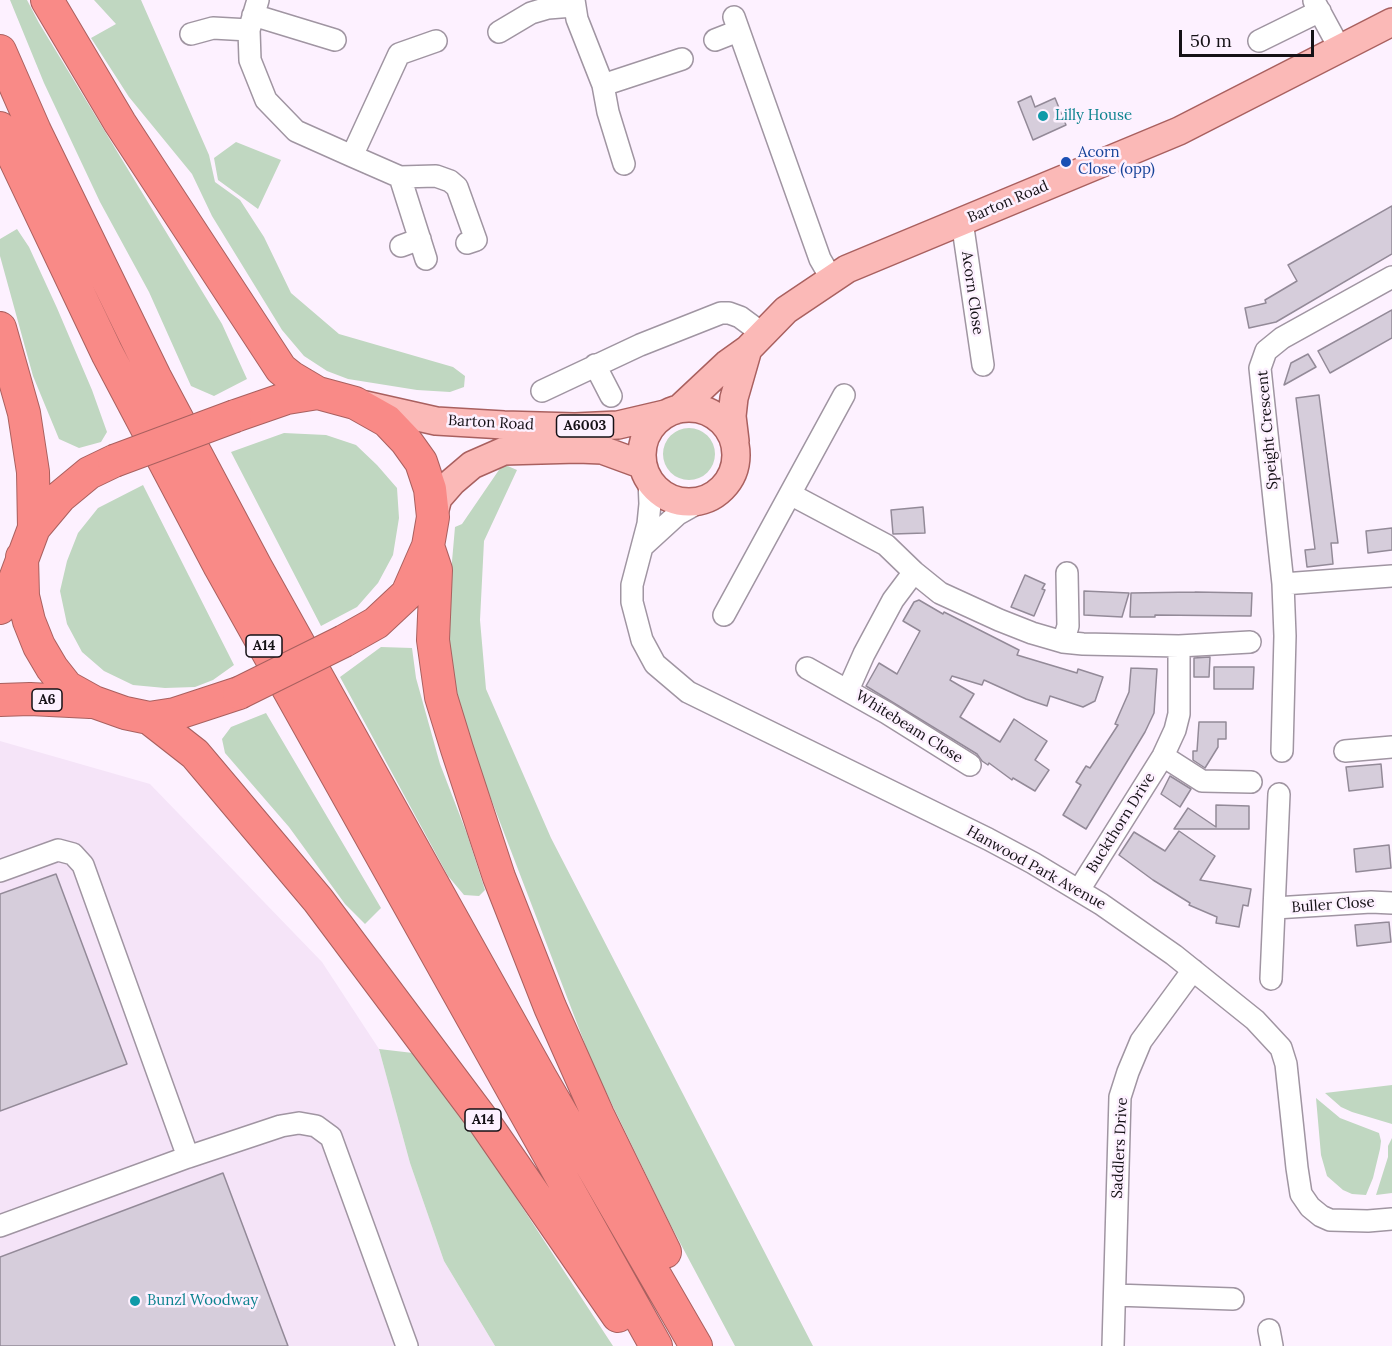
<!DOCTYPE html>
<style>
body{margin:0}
#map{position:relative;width:1392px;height:1346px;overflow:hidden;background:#fdf1ff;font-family:Lora,serif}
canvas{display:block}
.scale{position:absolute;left:1179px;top:30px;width:135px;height:27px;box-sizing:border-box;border:3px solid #151116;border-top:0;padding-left:8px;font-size:18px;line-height:21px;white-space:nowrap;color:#151116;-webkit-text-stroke:4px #fdf1ff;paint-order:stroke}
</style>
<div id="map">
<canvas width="1392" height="1346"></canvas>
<div class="scale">50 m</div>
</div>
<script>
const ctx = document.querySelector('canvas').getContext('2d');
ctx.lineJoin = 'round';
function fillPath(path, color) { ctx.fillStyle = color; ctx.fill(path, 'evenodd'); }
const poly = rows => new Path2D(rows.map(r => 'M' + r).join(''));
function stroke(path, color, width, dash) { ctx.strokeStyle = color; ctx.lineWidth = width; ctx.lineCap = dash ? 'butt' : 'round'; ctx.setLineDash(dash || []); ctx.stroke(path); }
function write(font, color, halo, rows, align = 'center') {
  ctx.font = font + ' Lora,serif'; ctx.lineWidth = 5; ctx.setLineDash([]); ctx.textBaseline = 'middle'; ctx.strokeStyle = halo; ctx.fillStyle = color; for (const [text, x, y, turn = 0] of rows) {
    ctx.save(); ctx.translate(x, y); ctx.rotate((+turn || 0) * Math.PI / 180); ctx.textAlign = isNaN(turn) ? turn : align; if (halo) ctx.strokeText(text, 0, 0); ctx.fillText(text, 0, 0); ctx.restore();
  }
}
const built = poly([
 [0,741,150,784,322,962,379,1049,410,1163,444,1261,495,1346,0,1346]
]);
const green = poly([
 [10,0,27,0,39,23,222,324,247,379,214,396,191,386,149,292,100,202,44,83],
 [94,0,141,0,209,155,215,182,240,200,264,237,291,293,339,334,453,367,465,376,464,387,450,392,417,390,348,379,327,371,304,356,282,330,212,216,192,174,129,97,91,38,116,24],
 [236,142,281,160,258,209,218,180,214,158],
 [17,229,29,247,57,308,92,390,107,432,101,442,79,448,59,439,33,376,0,256,0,239],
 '663 454a26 26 0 1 1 52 0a26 26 0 1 1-52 0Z',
 [284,433,326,435,356,445,377,465,397,488,399,518,393,555,378,583,357,607,321,626,231,452],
 [503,464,517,470,484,541,480,620,486,689,551,838,813,1346,735,1346,669,1222,593,1065,457,710,446,630,455,527,462,524],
 [143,485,234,665,213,680,195,687,165,688,133,685,104,671,82,652,67,624,60,591,67,561,78,533,98,508],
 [381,647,412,648,416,678,440,764,467,834,485,890,479,896,464,895,448,876,340,677],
 [266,713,381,908,365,924,345,904,289,827,225,753,222,739,231,727],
 [379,1049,413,1053,490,1158,613,1346,495,1346,444,1261,410,1163],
 [1392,1085,1392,1124,1352,1112,1341,1107,1325,1093],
 [1316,1098,1340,1118,1379,1133,1381,1141,1380,1149,1373,1178,1366,1195,1352,1194,1343,1190,1327,1176,1321,1155],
 [1392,1138,1392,1193,1376,1195,1388,1157,1388,1146]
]);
const building = poly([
 [1031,96,1035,107,1055,98,1066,125,1033,140,1018,102,1031,96],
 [1392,206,1392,254,1276,322,1249,328,1245,308,1266,303,1265,300,1297,281,1288,265,1392,206],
 [1392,310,1392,338,1330,373,1318,351,1392,310],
 [1308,354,1316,367,1284,385,1291,363,1308,354],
 [1319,395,1338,543,1331,543,1333,564,1307,567,1305,550,1315,549,1296,398,1319,395],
 [923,507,925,533,893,534,891,510,923,507],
 [1392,528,1392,550,1368,553,1366,531,1392,528],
 [1025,575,1045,584,1042,589,1045,590,1034,616,1011,607,1025,575],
 [1084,591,1129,593,1122,617,1084,615,1084,591],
 [1195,592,1252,593,1251,616,1155,615,1155,617,1130,617,1131,593,1195,592],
 [919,600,943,614,944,612,1019,650,1017,655,1077,673,1078,669,1103,677,1095,701,1083,707,1050,696,1047,706,1026,699,984,680,982,685,952,676,950,680,974,694,960,717,1000,742,1014,719,1047,741,1035,760,1049,770,1035,791,1013,778,1012,780,989,763,988,765,982,761,977,754,866,686,879,663,897,674,920,631,903,621,914,602,919,600],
 [1210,657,1209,677,1194,677,1194,658,1210,657],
 [1214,667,1254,667,1253,689,1214,689,1214,667],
 [1131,668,1157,669,1154,713,1145,732,1086,829,1063,815,1081,785,1076,782,1086,766,1090,768,1118,725,1115,724,1129,692,1131,668],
 [1199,722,1226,722,1226,739,1218,739,1218,747,1205,768,1193,760,1193,751,1197,751,1199,722],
 [1381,764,1383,787,1349,791,1346,767,1381,764],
 [1170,776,1191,789,1180,807,1161,794,1170,776],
 [1216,805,1249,806,1249,829,1174,829,1188,808,1216,827,1216,805],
 [1179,831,1215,856,1200,880,1251,889,1248,906,1243,905,1239,927,1216,923,1217,917,1189,905,1190,903,1153,880,1119,855,1134,832,1165,851,1179,831],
 [1389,845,1391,868,1356,872,1354,849,1389,845],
 [56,874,127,1064,0,1111,0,894,56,874],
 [1389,922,1391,942,1357,946,1355,925,1389,922],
 [223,1173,288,1346,0,1346,0,1257,223,1173]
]);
const minor = poly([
 [258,0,249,30,250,60,266,100,296,131,352,156,400,177,436,176,450,181,457,187,476,240,467,243],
 [574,0,577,19,603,85,608,112,624,164],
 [1314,1,1340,49],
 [253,15,335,40],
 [734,17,820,259,831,278],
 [499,32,531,13,548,8,573,6],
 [191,34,213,28,249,30],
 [715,40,738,31],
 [1259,41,1320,11],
 [603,85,682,59],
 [352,156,399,54,436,41],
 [400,177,426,259],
 [962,221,983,365],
 [401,246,420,239],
 [595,365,611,396],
 [542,391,640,345,721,313,729,313,740,317,763,334],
 [649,479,650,504,648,524,632,585,632,602,642,640,655,664,688,692,988,839,1033,863,1101,904,1174,955,1255,1020,1281,1048,1286,1064,1297,1168,1301,1194,1310,1207,1321,1216,1330,1220,1368,1221,1392,1219],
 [790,494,886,545,914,572,940,593,999,620,1032,633,1063,642,1083,644,1179,646,1179,714,1175,730,1163,756,1079,890],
 [643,546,678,514,703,500],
 [1283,584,1392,576],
 [724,615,844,395],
 [1063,642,1068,626,1067,573],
 [1179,646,1250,642],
 [807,668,887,713,970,765],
 [848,690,864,654,893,600,914,572],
 [1282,751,1285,636,1283,584,1260,368,1266,351,1282,338,1392,277],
 [1345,751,1392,747],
 [1163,756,1202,781,1251,782],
 [0,871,58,850,73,854,83,865,188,1157],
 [1275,908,1371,902,1392,903],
 [1271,979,1279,794],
 [0,1226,188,1157,281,1126,299,1123,316,1126,331,1137,407,1346],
 [1115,1295,1233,1299],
 [1269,1330,1272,1346],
 [1113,1346,1120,1097,1128,1072,1141,1041,1193,970]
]);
const major = poly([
 [365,405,436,421,504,425,575,427,618,425,665,414],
 '642 455a47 47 0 1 1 94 0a47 47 0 1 1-94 0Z',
 [679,409,727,364,748,349,786,310,847,269,1179,131,1392,22],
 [735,441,732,416,734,398,748,349],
 [433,517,438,498,452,482,472,465,504,451,578,449,602,450,643,465]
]);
const highway = poly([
 [47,0,120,123,281,369,291,377,318,393,355,403,387,421,406,441,421,462,430,489,433,517,428,546,407,594,376,623,344,641],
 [0,51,35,131,155,377,256,567,541,1078,696,1346],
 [0,128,107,353,220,567,656,1346],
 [0,328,24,413,33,472,34,528],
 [235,416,287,398,318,393],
 [428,546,436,570,433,640,441,697,457,749,499,877,550,1007,598,1115,665,1252],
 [22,557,23,596,29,621,39,646,52,668,67,687,94,702,125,713,149,718,175,714,239,693],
 [0,608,9,595,34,528,60,497,89,473,114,461],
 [0,700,30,699,90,702],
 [149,718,195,754,318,900,485,1123,618,1316]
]);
const highwayBridge = poly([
 [114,461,235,416],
 [239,693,344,641]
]);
const markers = [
 [1043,116,6,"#0f9aa8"],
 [1066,162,6,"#1a4fb4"],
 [135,1301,6,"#0f9aa8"]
];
const shields = [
 [585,426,57],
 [264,646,36],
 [47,700,30],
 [483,1120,36]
];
const shieldNames = [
 ["A6003",585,426],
 ["A14",264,646],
 ["A6",47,700],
 ["A14",483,1120]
];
const cultureNames = [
 ["Lilly House",1055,116],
 ["Bunzl Woodway",147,1301]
];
const transitNames = [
 ["Acorn",1078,153],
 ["Close (opp)",1078,170]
];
const streetNames = [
 ["Barton Road",1008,202,-23],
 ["Acorn Close",972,293,82],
 ["Barton Road",491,423,3],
 ["Speight Crescent",1268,430,-95],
 ["Whitebeam Close",909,727,32],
 ["Buckthorn Drive",1121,823,-58],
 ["Hanwood Park Avenue",1036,868,29],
 ["Buller Close",1333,905,-4],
 ["Saddlers Drive",1120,1148,-87]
];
fillPath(built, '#f5e4f8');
fillPath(green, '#c0d7c1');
fillPath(building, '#d6cddb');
stroke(building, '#938a98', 1.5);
stroke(minor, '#a095a2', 24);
stroke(major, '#a9605f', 30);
stroke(highway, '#a9605f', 34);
stroke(minor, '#fff', 21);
stroke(major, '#fbb9b7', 27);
stroke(highway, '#f98a87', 32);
stroke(highwayBridge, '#a9605f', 34, []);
stroke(highwayBridge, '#f98a87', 32);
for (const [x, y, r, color] of markers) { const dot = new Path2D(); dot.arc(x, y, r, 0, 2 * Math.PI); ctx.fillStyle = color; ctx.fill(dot); stroke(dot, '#fdf1ff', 2); }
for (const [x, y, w] of shields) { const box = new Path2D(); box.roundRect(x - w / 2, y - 11, w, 22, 4.5); ctx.fillStyle = '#fdf1ff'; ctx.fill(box); stroke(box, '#151116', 1.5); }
write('bold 14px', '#151116', null, shieldNames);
write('15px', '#0d838f', '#fdf1ff', cultureNames, 'left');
write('15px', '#164399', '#fdf1ff', transitNames, 'left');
write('15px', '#151116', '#fdf1ff', streetNames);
</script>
